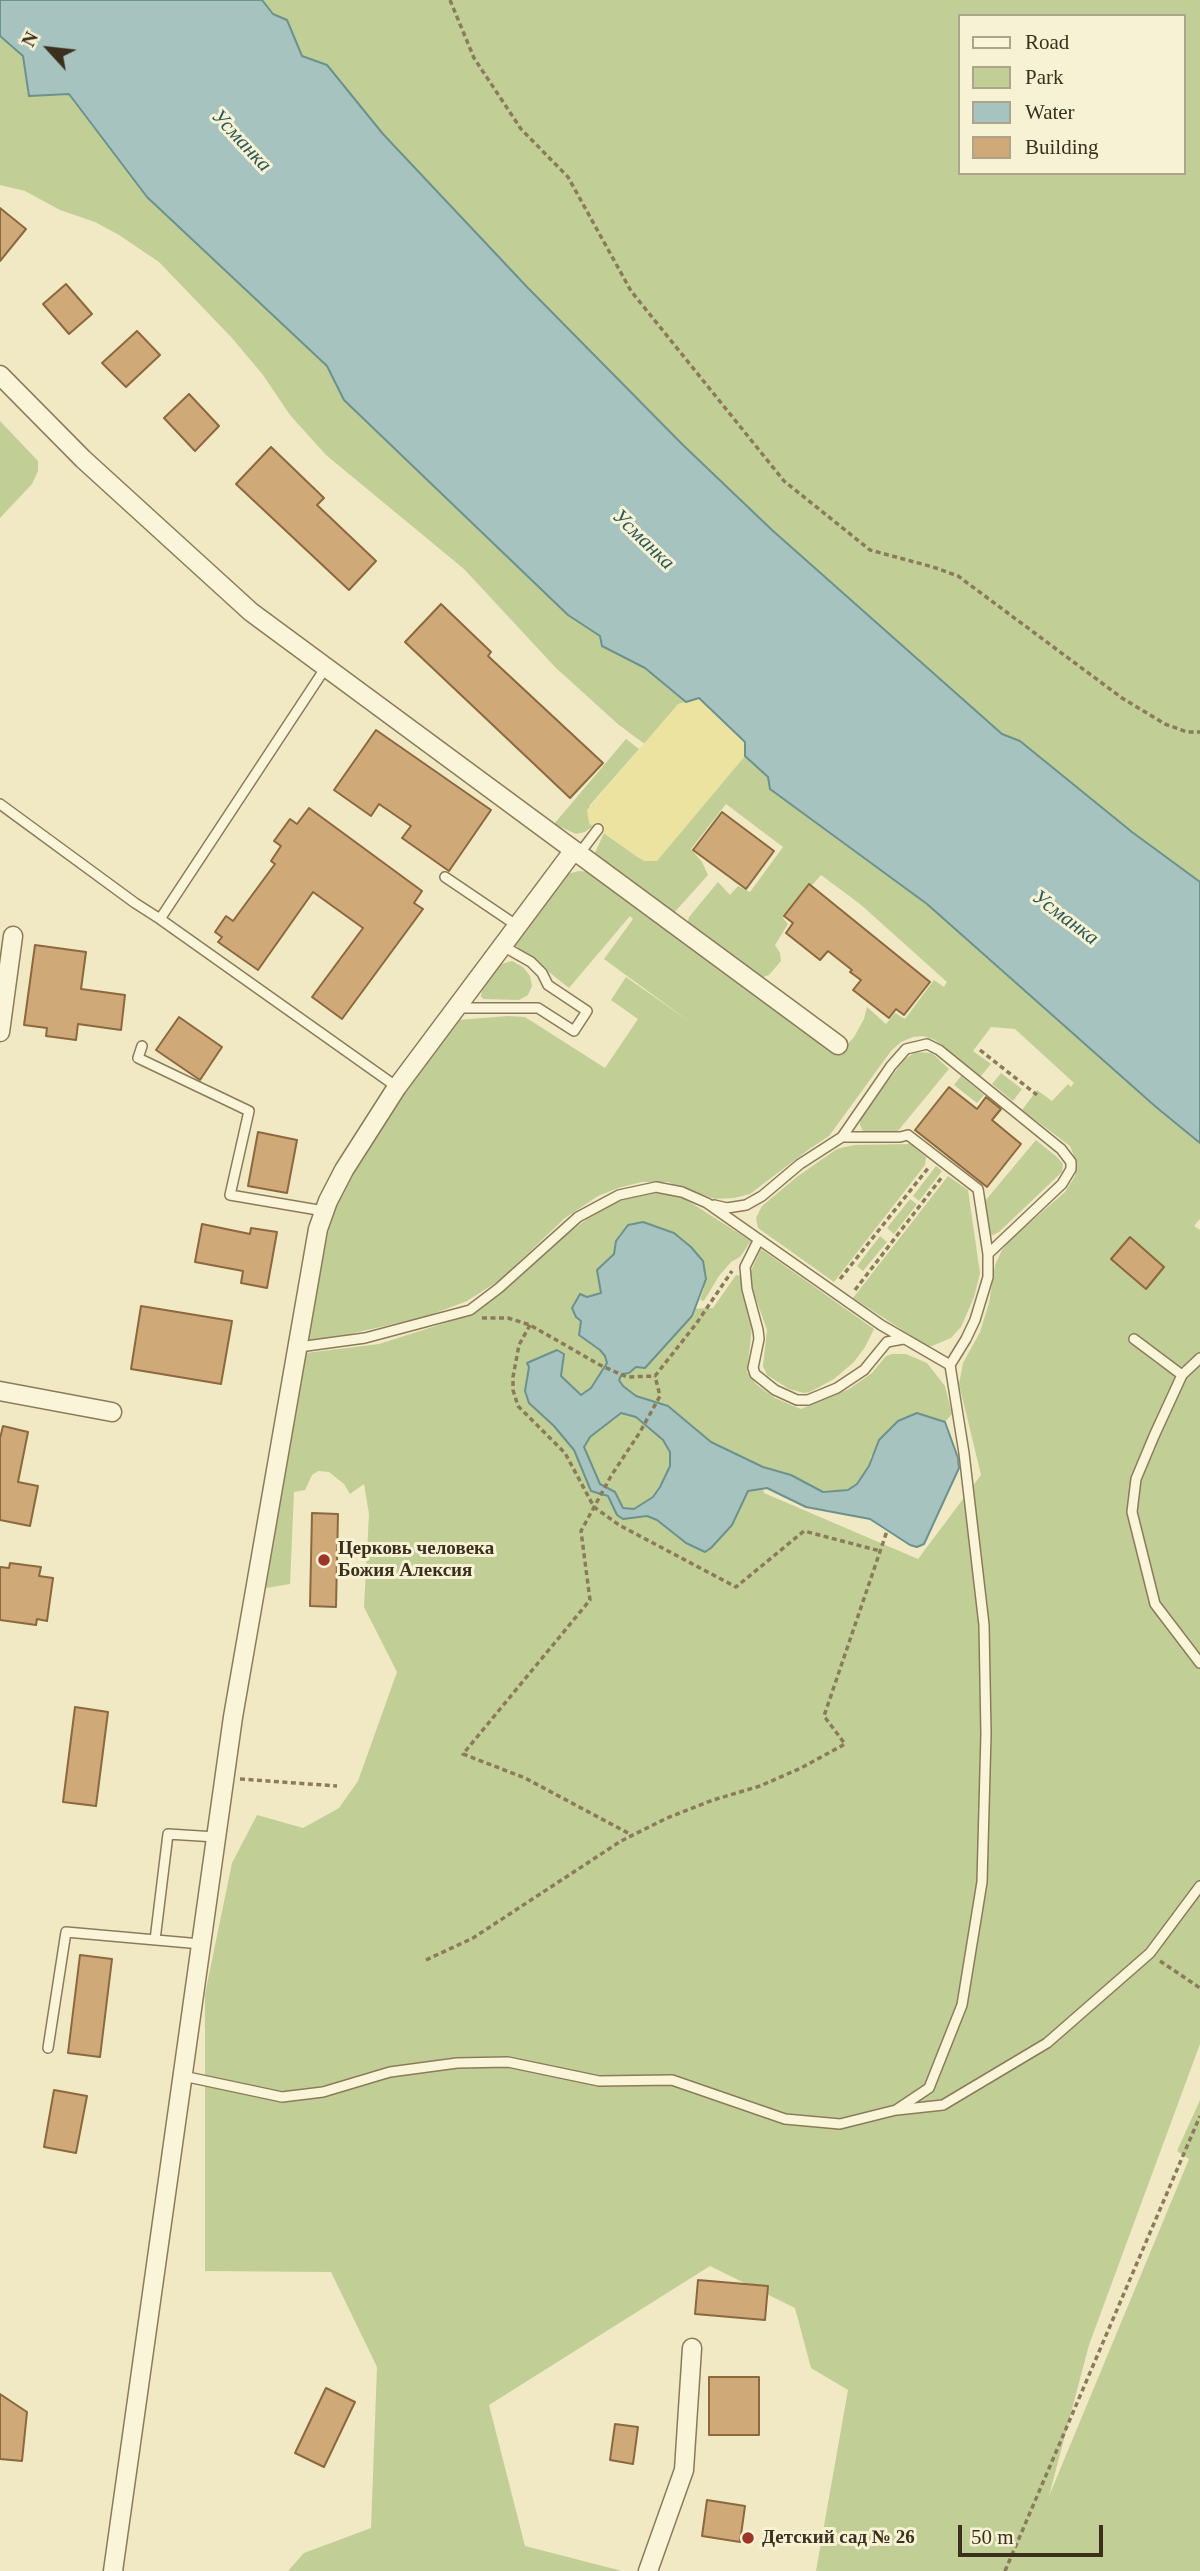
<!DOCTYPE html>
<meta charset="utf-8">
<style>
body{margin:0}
#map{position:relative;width:1200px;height:2571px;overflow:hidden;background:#f0e9c4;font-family:Georgia,serif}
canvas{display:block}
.legend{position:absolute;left:958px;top:14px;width:228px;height:161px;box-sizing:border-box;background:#f7f2d4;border:2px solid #aca48b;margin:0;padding:9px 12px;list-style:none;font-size:21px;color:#3b301e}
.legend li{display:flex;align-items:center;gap:14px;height:35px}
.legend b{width:35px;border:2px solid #aca48b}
.north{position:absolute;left:14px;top:14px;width:70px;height:70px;-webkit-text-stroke:5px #f7f2d4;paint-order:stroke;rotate:297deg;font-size:19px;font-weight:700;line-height:28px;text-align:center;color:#3b301e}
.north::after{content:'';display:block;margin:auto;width:24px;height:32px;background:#3b301e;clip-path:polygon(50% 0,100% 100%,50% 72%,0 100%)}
.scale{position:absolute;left:958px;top:2525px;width:145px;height:32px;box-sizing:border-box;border:4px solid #3b301e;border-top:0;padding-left:9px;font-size:21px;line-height:24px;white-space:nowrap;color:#3b301e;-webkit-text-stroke:5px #f7f2d4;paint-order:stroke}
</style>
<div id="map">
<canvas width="1200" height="2571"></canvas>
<ul class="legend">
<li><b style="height:9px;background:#faf5d8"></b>Road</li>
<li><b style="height:19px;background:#c1cf97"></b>Park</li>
<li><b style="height:19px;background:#a6c3bf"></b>Water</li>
<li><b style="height:19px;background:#d0a979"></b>Building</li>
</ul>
<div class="north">N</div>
<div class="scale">50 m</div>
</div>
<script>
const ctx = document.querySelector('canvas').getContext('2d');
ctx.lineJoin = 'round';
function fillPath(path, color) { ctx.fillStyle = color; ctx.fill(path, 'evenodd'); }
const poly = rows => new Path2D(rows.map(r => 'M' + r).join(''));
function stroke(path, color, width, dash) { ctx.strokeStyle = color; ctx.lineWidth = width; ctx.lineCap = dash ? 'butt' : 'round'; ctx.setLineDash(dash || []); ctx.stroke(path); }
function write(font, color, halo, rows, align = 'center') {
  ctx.font = font + ' Georgia,serif'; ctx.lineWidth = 6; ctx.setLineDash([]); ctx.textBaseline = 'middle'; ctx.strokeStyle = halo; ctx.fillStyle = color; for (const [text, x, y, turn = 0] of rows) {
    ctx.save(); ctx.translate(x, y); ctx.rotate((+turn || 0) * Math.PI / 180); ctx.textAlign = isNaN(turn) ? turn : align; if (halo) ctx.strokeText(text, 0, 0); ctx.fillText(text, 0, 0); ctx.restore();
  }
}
const green = poly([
 [0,0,1200,0,1200,1219,1194,1226,1200,1230,1200,2044,1089,2345,1049,2496,1189,2159,1177,2151,1200,2100,1200,2571,816,2571,848,2390,811,2368,795,2308,710,2266,489,2405,525,2546,622,2571,288,2571,304,2553,371,2528,377,2367,331,2272,205,2271,205,1994,232,1863,257,1815,303,1828,339,1808,358,1781,397,1672,364,1607,369,1514,364,1484,350,1494,344,1484,329,1472,318,1471,312,1475,305,1490,294,1492,290,1584,260,1589,306,1353,379,1344,470,1315,502,1293,554,1244,600,1209,623,1200,655,1193,682,1197,751,1241,740,1257,731,1262,719,1276,704,1301,700,1300,704,1288,658,1228,643,1222,628,1225,621,1233,616,1241,615,1254,597,1270,602,1293,587,1297,580,1294,574,1313,713,1308,736,1275,741,1276,752,1327,747,1372,757,1385,775,1398,801,1409,849,1389,872,1373,886,1356,892,1354,906,1354,927,1363,945,1386,952,1414,945,1422,917,1413,871,1456,869,1466,857,1484,848,1490,817,1491,791,1475,759,1466,764,1493,918,1559,981,1475,959,1384,963,1363,980,1332,989,1303,995,1265,1002,1250,1012,1238,1065,1192,1075,1176,1076,1161,1070,1146,1022,1110,1037,1090,1052,1101,1068,1084,1071,1087,1074,1083,1015,1029,991,1027,973,1051,991,1064,980,1077,935,1040,923,1036,913,1037,901,1042,891,1051,829,1136,808,1150,750,1194,734,1198,715,1199,668,1182,642,1182,618,1188,598,1196,565,1218,500,1280,467,1301,425,1317,345,1335,305,1341,329,1229,339,1199,379,1129,457,1020,508,1016,525,1017,605,1068,638,1019,611,1000,626,977,690,1022,604,959,633,919,630,916,569,988,515,945,567,874,579,871,590,872,843,1049,854,1037,864,1019,867,1007,886,1024,895,1013,905,1019,934,980,944,987,947,982,860,904,821,875,783,918,788,924,775,945,780,953,781,961,769,975,758,979,687,926,689,917,718,882,730,895,738,886,750,892,783,847,726,804,691,849,702,862,708,875,672,915,593,857,604,833,639,858,712,794,619,725,556,668,464,569,326,455,290,415,263,375,232,338,159,262,119,235,95,222,60,210,25,191,0,185],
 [960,16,1184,16,1184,173,960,173],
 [0,421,38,461,38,471,32,484,0,518],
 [626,739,639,749,590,805,589,823,593,826,585,832,576,834,554,824],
 [512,961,523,967,530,976,532,986,528,995,519,1000,484,999,481,997,482,988,498,965],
 [915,1052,932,1053,949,1069,897,1132,863,1131,860,1125,860,1118,904,1060],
 [1001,1073,1022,1089,1013,1101,992,1084],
 [961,1076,984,1095,977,1103,954,1085],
 [1036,1140,1057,1157,1063,1164,1062,1172,999,1232,989,1237,985,1201],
 [910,1144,926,1157,925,1165,834,1282,758,1228,756,1218,762,1206,798,1176,837,1149,854,1145],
 [936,1166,942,1171,919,1201,913,1196],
 [948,1176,968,1190,980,1273,974,1297,961,1327,951,1338,932,1346,927,1346,853,1298],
 [910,1199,917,1204,894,1234,887,1228],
 [880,1236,887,1242,863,1271,857,1266],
 [761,1249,874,1329,865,1347,854,1362,834,1379,810,1392,804,1393,789,1389,767,1375,763,1366,767,1330,751,1285,750,1273]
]);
const sand = poly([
 [699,698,745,742,745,756,657,861,644,861,589,823,587,810,678,704]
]);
const water = poly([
 [0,0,262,0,273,14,287,20,302,56,327,65,383,134,528,288,683,445,772,530,1002,734,1020,741,1132,832,1200,882,1200,1143,1156,1107,927,904,770,789,768,777,745,756,745,742,699,698,686,702,645,668,602,646,600,636,568,615,344,400,327,366,147,197,69,94,29,96,23,56,0,36,0,0],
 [643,1222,674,1233,691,1247,703,1261,706,1279,692,1316,645,1368,636,1367,629,1373,622,1374,619,1380,623,1386,636,1396,668,1406,711,1442,763,1467,791,1475,823,1492,848,1490,857,1484,869,1466,879,1440,898,1421,917,1413,945,1422,958,1458,959,1468,924,1544,917,1547,910,1545,870,1519,806,1507,767,1488,748,1491,732,1525,711,1548,705,1552,686,1543,657,1520,647,1516,623,1519,617,1515,608,1496,591,1491,574,1450,554,1426,529,1403,525,1391,529,1367,527,1363,557,1350,564,1354,561,1376,581,1395,591,1388,607,1363,605,1356,600,1350,579,1335,581,1321,576,1317,572,1308,580,1294,587,1297,601,1293,597,1270,614,1254,616,1241,628,1225,643,1222],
 [621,1413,636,1417,663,1440,670,1452,670,1466,660,1487,653,1497,634,1509,623,1508,615,1492,600,1484,584,1447,590,1437,621,1413]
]);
const building = poly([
 [0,208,26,229,0,261,0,208],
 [66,284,92,314,69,334,43,304,66,284],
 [137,331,160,355,126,387,102,363,137,331],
 [189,394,219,426,195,451,164,418,189,394],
 [271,447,324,498,317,505,376,561,349,590,236,484,271,447],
 [441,604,491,652,488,656,603,763,570,798,405,642,441,604],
 [376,730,491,810,449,871,402,838,411,826,379,804,371,816,334,790,376,730],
 [309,808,422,891,414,903,423,909,342,1019,312,997,363,928,313,892,258,970,218,942,222,937,215,932,226,916,233,921,275,864,271,861,281,846,274,841,290,819,297,824,309,808],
 [722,812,774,851,746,889,693,850,722,812],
 [809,884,930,982,904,1015,896,1009,889,1018,853,990,861,980,850,972,852,970,828,951,820,960,786,933,793,923,784,916,809,884],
 [35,945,86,952,81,989,125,995,121,1030,78,1024,76,1040,46,1036,47,1028,24,1025,35,945],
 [179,1017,222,1047,200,1080,156,1050,179,1017],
 [949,1087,977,1109,986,1097,1001,1109,992,1120,1021,1144,987,1187,915,1130,949,1087],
 [258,1132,297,1140,287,1193,248,1186,258,1132],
 [202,1224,250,1234,251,1228,277,1232,267,1288,241,1283,243,1271,195,1262,202,1224],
 [1130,1237,1164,1267,1146,1289,1111,1259,1130,1237],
 [141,1306,232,1321,221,1384,131,1369,141,1306],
 [3,1426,28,1432,18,1482,38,1486,30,1526,0,1520,0,1438,3,1426],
 [312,1513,338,1514,336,1607,310,1606,312,1513],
 [10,1563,41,1567,39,1576,53,1578,47,1621,37,1619,36,1625,0,1620,0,1567,9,1568,10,1563],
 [75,1707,108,1712,96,1806,63,1802,75,1707],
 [80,1955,112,1959,100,2057,68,2053,80,1955],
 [54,2090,87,2096,76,2153,44,2147,54,2090],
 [698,2280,768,2286,765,2320,695,2314,698,2280],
 [709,2377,759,2377,759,2435,709,2435,709,2377],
 [326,2388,355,2402,324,2467,295,2453,326,2388],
 [0,2394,27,2412,22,2461,0,2459,0,2394],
 [615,2424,638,2427,633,2464,610,2460,615,2424],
 [707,2500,745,2506,740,2542,702,2536,707,2500]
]);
const path = poly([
 [450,0,474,58,521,129,568,177,631,291,784,481,870,550,933,567,958,576,1122,698,1165,724,1187,732,1200,732],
 [980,1050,1037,1095],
 [840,1279,929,1167],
 [855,1290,942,1177],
 [482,1318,508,1318,530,1325,600,1365,627,1377,655,1376,696,1324,732,1271],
 [530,1325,519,1345,513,1377,513,1390,518,1406,565,1453,594,1507,619,1525,736,1587,804,1531,880,1551],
 [240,1779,337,1786],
 [628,1833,525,1778,463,1754,590,1600,581,1531,611,1476,640,1432,660,1396,655,1376],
 [426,1960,473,1938,621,1841,667,1818,713,1800,760,1786,801,1768,845,1744,824,1716,887,1531],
 [1160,1961,1200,1988],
 [1005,2571,1200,2116]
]);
const lane = poly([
 [0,804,135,903,160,919,397,1087],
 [579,854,598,829],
 [445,877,516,925],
 [160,919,326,667],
 [456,1008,538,1008,574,1031,587,1011,548,985,542,973,531,962,501,945],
 [142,1046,138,1058,249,1111,230,1195,324,1211],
 [842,1137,900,1137,908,1135,978,1189,988,1254],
 [714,1205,727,1208,746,1205,762,1196,800,1164,842,1137,891,1066,906,1049,927,1044,939,1050,1061,1149,1071,1162,1071,1169,1062,1184,988,1254,988,1277,975,1320,966,1339,950,1365],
 [759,1239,745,1267,747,1289,758,1330,759,1339,753,1368,755,1374,775,1390,797,1400,808,1400,837,1388,864,1370,887,1342,903,1339],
 [1134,1339,1182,1375],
 [1200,1358,1182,1375,1154,1436,1136,1479,1132,1512,1155,1604,1200,1663],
 [155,1940,168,1834,216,1837],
 [48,2048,66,1932,201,1944],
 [183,2076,282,2097,323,2092,390,2072,457,2063,508,2062,599,2081,672,2080,785,2119,840,2124,896,2110,929,2088,962,2005,982,1882,986,1734,984,1625,964,1453,950,1365,881,1325,707,1203,682,1192,656,1187,619,1195,578,1217,499,1288,470,1310,365,1338,299,1347],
 [897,2110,943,2105,1047,2043,1150,1953,1200,1886]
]);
const street = poly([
 [0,375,83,459,251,612,838,1045],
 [0,1032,13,936],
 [0,1391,112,1412],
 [113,2571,233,1717,318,1229,328,1201,344,1170,397,1087,574,850],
 [648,2571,684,2470,692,2348]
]);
const markers = [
 [324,1560,7,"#9e3627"],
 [748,2538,7,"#9e3627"]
];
const poiNames = [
 ["Церковь человека",338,1549],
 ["Божия Алексия",338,1571],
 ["Детский сад № 26",762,2538]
];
const waterNames = [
 ["Усманка",241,141,47],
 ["Усманка",643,540,44],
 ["Усманка",1065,918,37]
];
fillPath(green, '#c1cf97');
fillPath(sand, '#ede3a1');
fillPath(water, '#a6c3bf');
stroke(water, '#6c928e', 2);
fillPath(building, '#d0a979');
stroke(building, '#8c683e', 2);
stroke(lane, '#8c7b5a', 12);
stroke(street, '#8c7b5a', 21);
stroke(path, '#8c7b5a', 3.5, [5, 3.5]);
stroke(lane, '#faf5d8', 9);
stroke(street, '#faf5d8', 18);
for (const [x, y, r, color] of markers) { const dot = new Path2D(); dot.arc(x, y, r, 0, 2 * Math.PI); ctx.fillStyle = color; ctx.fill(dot); stroke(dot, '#f7f2d4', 2.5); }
write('bold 19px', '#3b301e', '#f7f2d4', poiNames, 'left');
write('italic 21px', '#2d585c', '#f7f2d4', waterNames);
</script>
